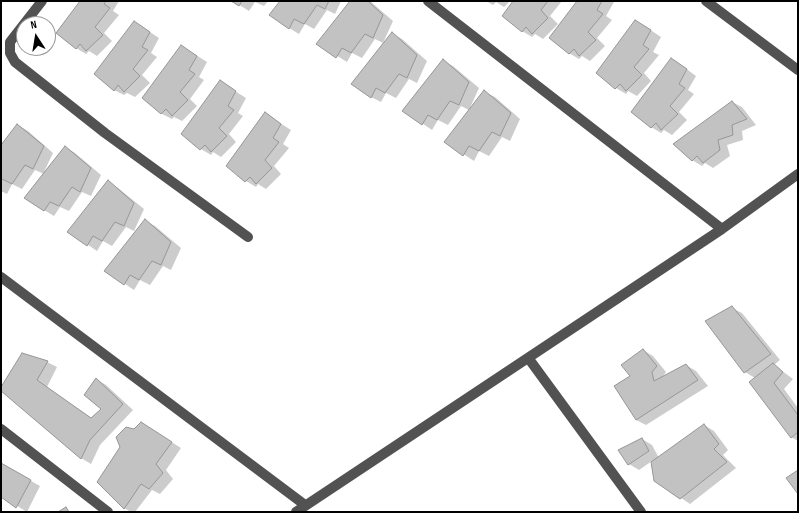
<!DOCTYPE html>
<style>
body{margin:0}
#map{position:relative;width:799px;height:513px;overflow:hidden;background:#fff;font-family:"Sofia Sans Condensed",sans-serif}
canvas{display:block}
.frame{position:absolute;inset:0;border:2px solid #000;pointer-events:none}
.north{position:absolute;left:16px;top:16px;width:40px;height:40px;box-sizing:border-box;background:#fff;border:1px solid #999;border-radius:50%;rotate:348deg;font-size:11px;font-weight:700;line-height:16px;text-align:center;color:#000}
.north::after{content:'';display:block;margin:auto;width:14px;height:18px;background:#000;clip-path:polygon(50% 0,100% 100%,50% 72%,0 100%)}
</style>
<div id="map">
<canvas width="799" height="513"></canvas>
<div class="frame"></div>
<div class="north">N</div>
</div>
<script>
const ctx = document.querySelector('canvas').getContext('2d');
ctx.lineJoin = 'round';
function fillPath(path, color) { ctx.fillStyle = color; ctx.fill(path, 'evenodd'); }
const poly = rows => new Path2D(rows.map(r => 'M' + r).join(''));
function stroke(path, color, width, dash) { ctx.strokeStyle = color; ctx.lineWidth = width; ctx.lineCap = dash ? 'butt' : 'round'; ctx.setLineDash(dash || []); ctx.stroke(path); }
const shadow = poly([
 [81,1,119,1,113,11,119,15,104,33,112,41,97,56,89,51,86,54,76,48],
 [233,1,268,1,264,6,255,2,249,11],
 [281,1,341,1,335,14,327,10,314,29,305,24,299,34,289,28],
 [351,1,370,1,393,21,383,43,375,39,362,58,352,53,347,62,318,44],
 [486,1,510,1,504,7,496,2,493,5],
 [514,1,562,1,550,16,558,24,543,39,535,34,532,37,522,31],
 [578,1,614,2,606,16,612,20,597,38,605,46,590,61,582,56,579,59,569,53],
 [646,27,661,37,653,52,659,55,644,73,651,81,637,96,628,91,626,94,616,88],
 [144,28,159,38,151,53,157,57,142,75,150,83,135,97,127,93,124,95,114,90],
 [392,33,402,39,427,61,417,83,409,79,396,98,386,93,381,102,371,97],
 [182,46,207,62,199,77,204,80,190,99,197,106,182,121,174,117,172,119,162,114,143,98],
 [443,61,453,66,479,88,469,110,461,106,448,125,438,120,432,130,404,111],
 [681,65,696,76,688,90,694,94,679,112,687,120,672,135,664,130,661,133,651,127],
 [230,88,246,98,238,113,243,116,229,134,236,142,221,157,213,152,211,155,201,149],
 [485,92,495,97,520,119,510,141,502,137,489,156,479,151,474,161,445,142],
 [732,102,742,107,756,125,742,131,743,140,727,145,730,156,713,168,705,163,702,166,692,160],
 [266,114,291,130,283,144,289,148,274,166,281,174,266,189,258,184,256,187,246,181],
 [18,125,28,131,53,153,44,172,65,147,75,153,101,175,91,196,82,192,69,211,60,207,54,216,44,210,44,174,35,170,22,189,12,184,7,194,1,191,1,146],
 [108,182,118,188,144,209,134,231,126,227,112,246,103,241,97,251,69,232],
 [145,221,155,226,181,248,171,270,163,266,150,285,140,280,134,290,106,271],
 [732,308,742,313,780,360,774,365,793,379,784,389,798,408,798,441,791,437,755,378,745,372],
 [643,350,653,356,666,372,662,378,686,365,696,371,708,386,646,425,636,420,632,376],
 [47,362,57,367,47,387,91,418,102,409,96,379,106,385,133,410,100,445,91,464,81,458,1,390],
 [704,425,714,431,728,450,723,455,736,468,690,504,655,480,652,461,639,470,629,464,642,439,652,445,659,458],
 [151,429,181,448,166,470,173,479,160,494,152,490,135,512,131,512,124,508,121,447,134,430],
 [1,464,40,486,27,512,1,496]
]);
const building = poly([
 [80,1,106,1,104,4,110,8,95,27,103,35,86,51,80,44,76,49,56,33,80,1],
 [231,1,242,1,239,6,231,1],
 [280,1,329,1,325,9,317,5,304,24,294,19,289,29,269,15,280,1],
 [350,1,368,1,383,15,373,38,365,34,351,53,342,48,336,58,316,44,350,1],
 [513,1,548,1,541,10,548,18,532,34,526,27,522,32,502,16,513,1],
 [577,1,602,1,597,10,603,14,588,32,596,40,579,56,574,49,569,54,549,38,577,1],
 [635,20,651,30,643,45,649,49,634,67,642,75,626,91,620,84,615,89,596,73,635,20],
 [134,21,150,32,142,47,148,50,133,69,140,76,124,92,118,85,114,91,94,74,134,21],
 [392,32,417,55,407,78,399,74,385,93,376,88,371,98,351,84,392,32],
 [181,45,197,56,189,70,195,74,180,92,188,100,172,116,166,109,161,114,142,98,181,45],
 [671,58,687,69,679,84,685,88,670,106,678,114,661,130,656,123,651,128,631,112,671,58],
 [443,59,469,82,459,105,450,101,437,120,428,115,422,125,402,111,443,59],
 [220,80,236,91,228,106,234,110,219,128,227,136,211,152,205,145,200,150,181,134,220,80],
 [484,90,511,113,500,136,492,132,479,151,469,146,463,156,444,142,484,90],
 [732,101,747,119,732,125,733,135,718,140,720,150,703,163,697,156,692,161,673,144,732,101],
 [265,112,281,124,273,138,279,142,265,160,272,168,256,184,250,177,245,182,226,166,265,112],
 [17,124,44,146,33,169,25,165,12,184,2,179,1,181,1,145,17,124],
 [65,146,91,168,80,192,72,187,59,206,50,202,44,211,24,198,65,146],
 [108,180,134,203,124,226,115,222,102,241,93,236,87,246,67,232,108,180],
 [145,219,171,242,161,265,152,261,139,280,130,275,124,285,104,271,145,219],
 [732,306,771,354,744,373,705,321,732,306],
 [643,349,657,366,652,372,654,381,686,364,698,380,636,420,614,386,630,376,621,365,643,349],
 [22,353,48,361,37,380,91,418,101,409,84,395,96,378,123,404,90,440,81,459,1,391,1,387,22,353],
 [773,363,783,372,774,383,798,415,798,432,791,438,749,382,773,363],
 [141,422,172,442,156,464,163,473,149,489,141,484,124,509,97,482,120,447,116,437,126,427,134,429,141,422],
 [704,424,719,444,714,449,727,462,680,499,654,481,651,462,704,424],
 [642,438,649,451,628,465,618,450,642,438],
 [1,463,31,480,16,508,1,497,1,463],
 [798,470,798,494,786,478,798,470],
 [66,507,69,512,58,512,66,507]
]);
const minor = poly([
 [42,1,10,42,10,53,15,62,105,133,248,237],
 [428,1,722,229],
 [706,1,798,70],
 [1,277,305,505],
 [529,359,641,512],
 [1,429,108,512],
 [296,512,722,229,798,174]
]);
fillPath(shadow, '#0003');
fillPath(building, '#c2c2c2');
stroke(building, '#969696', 1);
stroke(minor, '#525252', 10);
</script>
